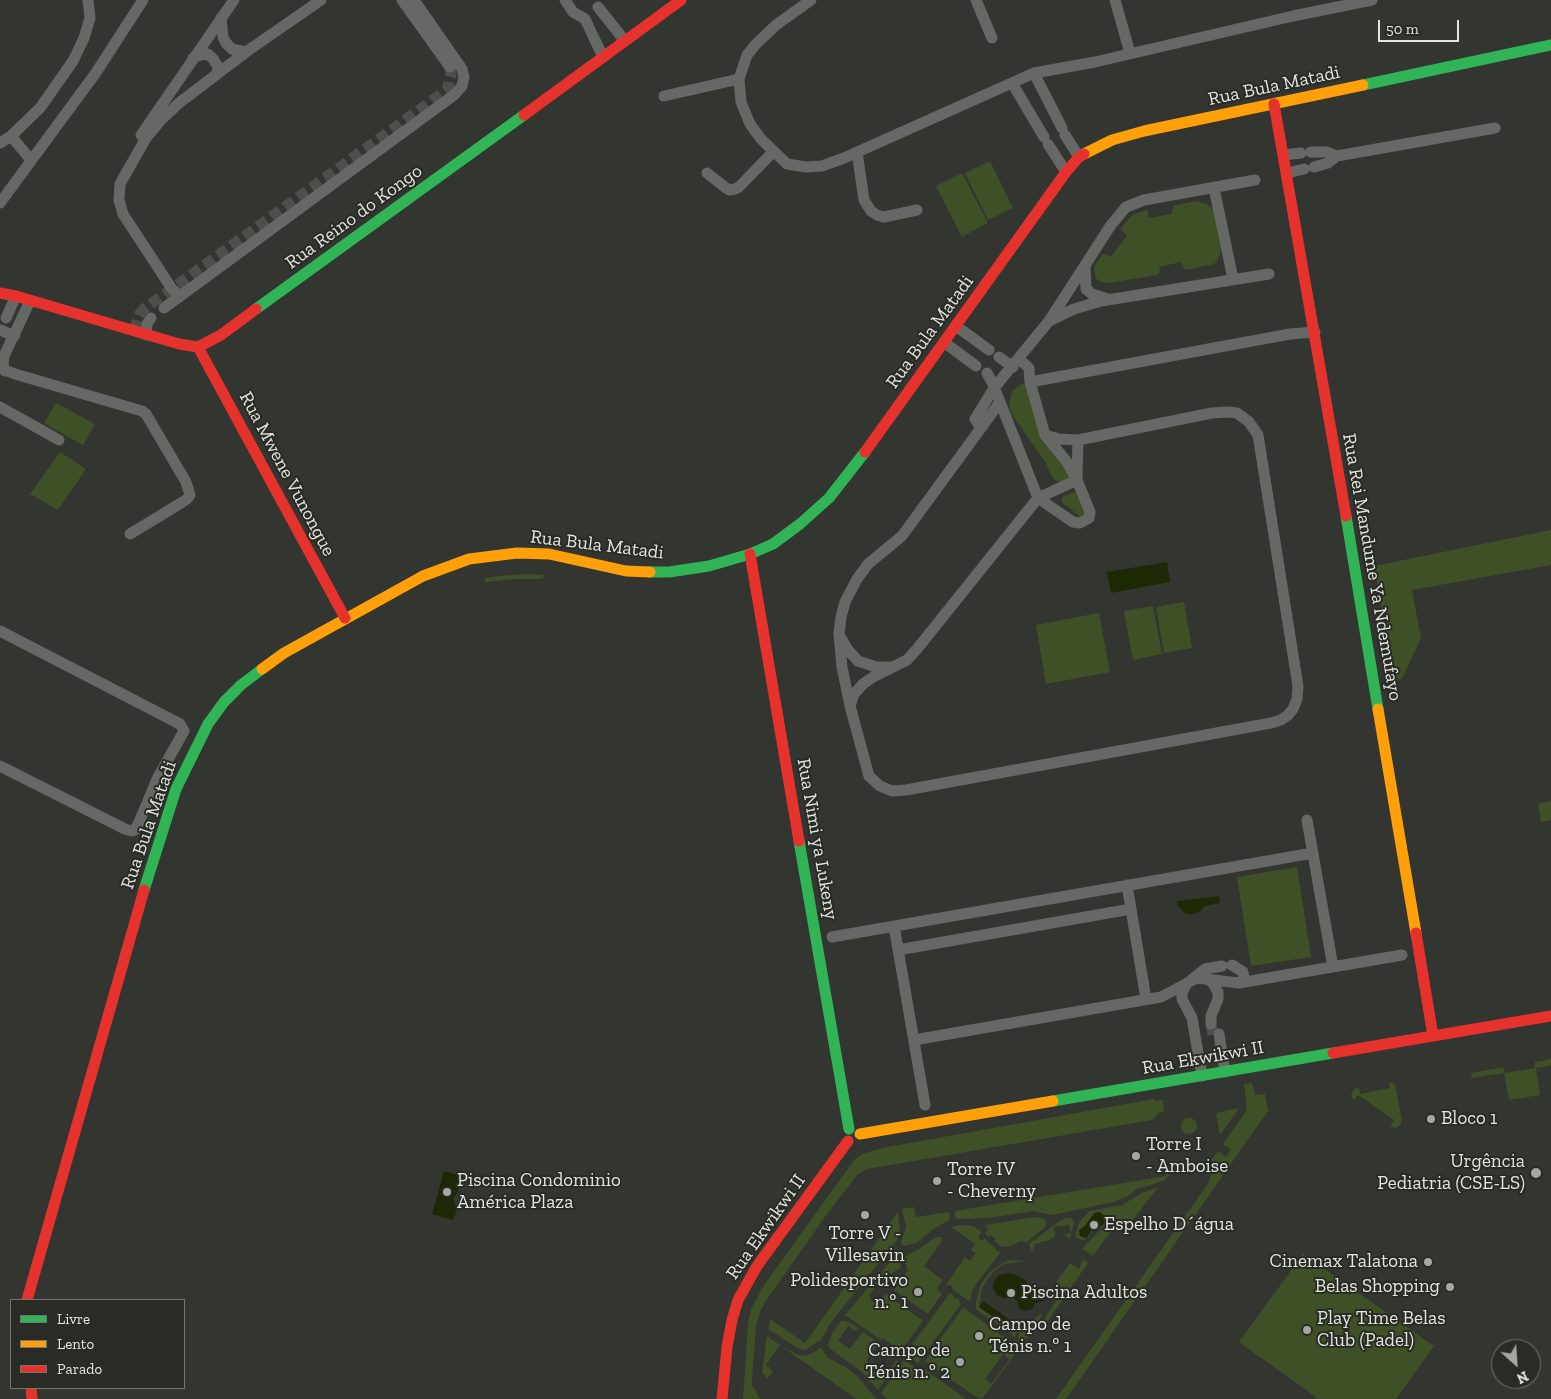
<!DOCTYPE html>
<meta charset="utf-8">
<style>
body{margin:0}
#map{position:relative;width:1551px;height:1399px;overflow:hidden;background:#333530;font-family:"Zilla Slab",serif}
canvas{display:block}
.legend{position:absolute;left:10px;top:1299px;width:175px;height:90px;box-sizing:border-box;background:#292c25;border:1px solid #737670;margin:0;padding:6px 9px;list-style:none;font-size:15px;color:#e2e5e0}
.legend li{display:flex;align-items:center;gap:10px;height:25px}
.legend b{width:25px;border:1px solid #737670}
.north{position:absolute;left:1491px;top:1339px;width:50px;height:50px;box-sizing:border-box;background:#292c25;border:1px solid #737670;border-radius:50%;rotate:154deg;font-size:14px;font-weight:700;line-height:20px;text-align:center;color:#e2e5e0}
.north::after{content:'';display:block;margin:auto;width:18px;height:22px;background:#a5a7a2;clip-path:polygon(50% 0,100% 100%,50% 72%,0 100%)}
.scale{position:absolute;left:1378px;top:20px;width:81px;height:22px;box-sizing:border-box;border:2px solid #e2e5e0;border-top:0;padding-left:6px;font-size:15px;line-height:18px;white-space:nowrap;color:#e2e5e0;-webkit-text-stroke:4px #292c25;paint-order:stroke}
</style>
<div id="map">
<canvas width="1551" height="1399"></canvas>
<ul class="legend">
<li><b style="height:6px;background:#30b455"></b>Livre</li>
<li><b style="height:6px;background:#ff9f0a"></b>Lento</li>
<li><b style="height:6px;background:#e5322d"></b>Parado</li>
</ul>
<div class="north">N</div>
<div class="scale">50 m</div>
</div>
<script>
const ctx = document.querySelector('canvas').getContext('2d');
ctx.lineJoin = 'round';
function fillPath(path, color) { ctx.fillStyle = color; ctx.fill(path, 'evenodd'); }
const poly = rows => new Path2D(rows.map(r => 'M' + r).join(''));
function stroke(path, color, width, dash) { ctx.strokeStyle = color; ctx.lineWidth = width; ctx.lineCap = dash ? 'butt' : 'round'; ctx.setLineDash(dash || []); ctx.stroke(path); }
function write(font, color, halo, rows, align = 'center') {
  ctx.font = font + ' "Zilla Slab",serif'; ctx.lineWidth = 4; ctx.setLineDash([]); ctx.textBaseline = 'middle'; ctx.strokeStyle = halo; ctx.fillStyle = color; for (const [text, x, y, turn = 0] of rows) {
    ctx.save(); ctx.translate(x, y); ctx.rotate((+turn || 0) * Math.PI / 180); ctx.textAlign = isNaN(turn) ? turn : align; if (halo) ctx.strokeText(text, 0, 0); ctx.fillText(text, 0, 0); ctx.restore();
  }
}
const green = poly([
 [990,161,1013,208,988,220,965,173],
 [962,173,988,223,962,237,936,186],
 [1196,201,1206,204,1212,208,1215,215,1221,250,1218,260,1214,264,1185,270,1181,262,1159,267,1160,272,1157,275,1109,283,1101,282,1097,280,1094,271,1095,265,1103,254,1104,254,1111,257,1127,235,1121,230,1121,228,1132,215,1147,210,1149,218,1172,214,1173,206],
 [1022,384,1028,385,1038,424,1075,473,1062,483,1055,480,1052,477,1046,463,1011,413,1009,405,1012,391],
 [56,403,95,424,83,445,44,423],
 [60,452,86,469,58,510,30,494],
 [1078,491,1088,512,1081,517,1061,502,1063,496],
 [1551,530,1551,565,1412,590,1421,638,1402,679,1394,680,1374,566],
 [529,574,544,575,543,579,514,579,485,582,485,578,499,576],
 [1184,602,1192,648,1164,653,1156,607],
 [1153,606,1162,654,1133,660,1124,611],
 [1099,613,1110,672,1046,684,1036,625],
 [1551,801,1551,820,1541,822,1538,803],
 [1297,867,1311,957,1251,966,1237,877],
 [1551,1059,1551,1065,1536,1068,1540,1095,1509,1100,1504,1073,1472,1078,1471,1073,1503,1067,1505,1073,1535,1068,1535,1062],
 [1389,1082,1395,1084,1402,1121,1400,1125,1396,1128,1390,1126,1394,1120,1358,1095,1354,1100,1351,1095,1354,1089,1359,1087,1360,1094,1390,1088],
 [1252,1083,1255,1095,1265,1094,1268,1111,1066,1399,1056,1399,1200,1195,1210,1180,1212,1159,1218,1151,1226,1157,1231,1150,1223,1144,1247,1110,1244,1084],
 [1154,1099,1155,1101,1163,1100,1164,1112,1158,1113,1152,1120,867,1169,858,1174,827,1214,765,1302,760,1312,756,1326,752,1379,752,1385,760,1399,743,1399,748,1323,751,1309,764,1285,855,1159,862,1154,882,1148],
 [1239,1108,1220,1135,1216,1113],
 '1181 1126a8 8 0 1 1 16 0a8 8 0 1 1-16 0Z',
 [1164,1165,1170,1170,1170,1174,1165,1180,1142,1188,1138,1188,1128,1196,1114,1202,1052,1215,1033,1211,989,1218,959,1219,955,1218,955,1211,1166,1176],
 [1158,1187,1128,1226,1117,1219,1101,1228,1096,1228,1095,1227,1102,1225,1105,1221,1103,1214,1099,1212,1091,1217,1079,1235,1083,1238,1089,1235,1092,1227,1089,1237,1083,1240,1075,1237,1079,1222,1090,1211,1122,1205,1142,1193],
 [914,1207,916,1217,949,1212,950,1218,948,1221,935,1228,916,1243,904,1246,902,1245,901,1242,906,1227,902,1209],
 [898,1212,900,1233,897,1240,831,1322,821,1340,805,1350,799,1349,768,1329,770,1319,805,1343],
 [1035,1217,1044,1219,1046,1221,1046,1226,1027,1242,1020,1241,1011,1246,1002,1247,994,1241,995,1239,991,1235,989,1237,985,1234,988,1229,985,1225],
 [1066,1218,1071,1218,1074,1222,1070,1239,1063,1235,1071,1233,1069,1225,1054,1227,1055,1236,1048,1241,1044,1241,1035,1244,1032,1252,1029,1244,1061,1220],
 [1116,1224,1093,1256,1082,1249,1098,1232],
 [960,1225,973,1226,982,1232,978,1237,982,1241,984,1238,1000,1253,976,1284,972,1292,970,1302,952,1289,953,1288,949,1284,947,1286,946,1285,965,1257,970,1261,976,1253,971,1250,975,1244,951,1227],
 [936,1237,940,1237,943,1239,924,1266,943,1280,937,1289,942,1294,928,1314,894,1290,908,1270,903,1257,919,1249],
 [1303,1254,1434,1346,1396,1399,1315,1399,1316,1397,1239,1342],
 [899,1258,901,1267,891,1274,886,1271,882,1277,879,1275,890,1262],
 [1083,1259,1088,1263,1042,1329,1039,1327,1058,1298,1057,1281,1070,1263,1079,1269],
 [1010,1260,1026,1261,1004,1264,993,1272,982,1288,979,1307,1013,1330,1015,1328,1018,1330,1015,1337,976,1309,976,1302,981,1284,990,1272,1004,1262],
 [877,1277,881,1279,869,1296,871,1298,871,1300,878,1305,885,1295,893,1296,894,1300,923,1321,901,1351,883,1338,881,1340,845,1315],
 [950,1293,956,1299,957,1298,960,1300,959,1302,961,1304,918,1363,905,1354],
 [963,1307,1017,1347,1018,1350,982,1399,976,1397,925,1361],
 [1003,1354,1010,1359,991,1384,985,1379],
 [1041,1314,1041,1317,1026,1339,1021,1341,1018,1339,1020,1328],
 [841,1321,849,1322,858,1328,856,1331,848,1326,838,1341,850,1349,863,1332,879,1343,866,1361,885,1375,897,1360,898,1361,878,1390,862,1372,829,1348,828,1344,833,1332],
 [767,1336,780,1345,798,1355,806,1356,821,1348,828,1358,846,1367,859,1378,876,1399,856,1399,780,1345,766,1365,773,1371,768,1378,766,1377,762,1372],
 [904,1360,913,1366,914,1369,924,1369,966,1399,887,1399,881,1393]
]);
const water = poly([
 [1167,562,1170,582,1111,593,1107,572],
 [1219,896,1220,903,1205,906,1199,912,1193,914,1186,914,1178,906,1177,901],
 [444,1171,462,1176,461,1186,453,1199,457,1210,453,1220,432,1214],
 [1099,1212,1105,1216,1104,1224,1100,1227,1092,1227,1087,1238,1080,1236,1079,1230,1086,1225,1094,1213],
 [1011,1273,1024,1279,1033,1288,1038,1287,1043,1289,1046,1293,1044,1301,1035,1303,1032,1309,1025,1311,1020,1309,1017,1301,1013,1298,1004,1298,997,1295,993,1288,994,1281,999,1275],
 [983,1301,1017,1325,1013,1331,979,1307]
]);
const streetTunnel = poly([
 [134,331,139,315,144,309,448,89,449,81,451,76,450,67],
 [1211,1024,1213,1035]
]);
const street = poly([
 [402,0,450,67],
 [565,0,573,12,585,19,603,57],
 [811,0,776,25,756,44,747,55,739,79,741,102,750,124,761,139,787,164,806,167,822,166,844,158,1034,73,1095,62,1293,16,1372,0],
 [976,0,992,38],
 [1115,0,1130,53],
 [598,7,625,41],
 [221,18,223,37,226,43,232,49,246,52],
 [193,58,200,55,208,54,214,60,218,67,217,74],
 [1034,73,1062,128],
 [1012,83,1044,137],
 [664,96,739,79],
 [141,135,234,0],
 [1065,135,1079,157],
 [11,136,31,160],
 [0,143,11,136,40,108,73,61,84,38,90,18,88,0],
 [1048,144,1066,172],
 [857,152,864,200,871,211,877,215,884,217,917,210],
 [1311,152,1327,152,1337,156],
 [1284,155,1301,153],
 [1314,167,1328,163,1337,156,1495,128],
 [707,173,726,188,730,190,735,189,739,187,773,152],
 [1287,173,1304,169],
 [1214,188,1233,279],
 [0,203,95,74,143,0],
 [1085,265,1086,289,1092,294,1108,299],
 [180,296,172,289,123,214,119,200,120,184,146,138,161,120,179,103,246,52,321,0],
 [164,308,454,95,462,86,464,77,462,69,414,0],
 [6,318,16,296],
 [1049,321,1074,309,1101,301,1269,274],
 [956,326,989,350],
 [1,330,11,335,15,335],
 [146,335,147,324,151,318],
 [945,343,976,366],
 [999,357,1013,367],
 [0,368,15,374,142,411,146,414,186,482,190,495,187,499,181,503,130,534],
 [5,371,3,364,4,356,30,301],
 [987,373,992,382,1000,402,902,536,868,564,857,579,845,602,841,617,839,634,842,667,850,706,869,776,880,786,892,791,906,790,1271,723,1281,720,1288,715,1293,709,1297,699,1298,686,1258,435,1249,422,1237,413,1228,412,1212,413,1078,440,1059,439,1045,435],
 [1030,382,1290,334,1315,332],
 [1000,402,1038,498,1073,522,1080,523,1089,518,1090,512,1077,480,1067,462,1045,435,1030,382,1029,368,1019,359],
 [0,407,59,440],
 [981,428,975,419,994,388,1049,321,1111,225,1126,207,1144,200,1255,180],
 [1077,479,1078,440],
 [0,631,180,724,184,731,157,779,140,820,135,830,132,831,125,829,0,766],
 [841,638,848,650,858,661,876,667,890,667],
 [850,706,854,694,863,684,873,677,907,660,917,649,1038,498,1077,480],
 [1307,820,1333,967],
 [1127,885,1146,999],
 [894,926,925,1105],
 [832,937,1313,853],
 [898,950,1131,909],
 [1232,965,1243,972,1245,982],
 [1192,979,1205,969,1222,966],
 [1208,979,1213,983,1218,992,1218,999,1211,1016,1211,1024],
 [1187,983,1182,993,1182,999,1192,1018,1202,1076],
 [1219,1034,1225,1072],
 [914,1040,1161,997,1197,978,1239,983,1402,955]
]);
const fast = poly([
 [1363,85,1551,45],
 [256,309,524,115],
 [1346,516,1378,709],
 [650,572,669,572,709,566,750,554,773,544,800,524,829,498,865,452],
 [799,841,849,1129],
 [144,890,176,789,208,724,224,702,241,685,262,669],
 [1053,1101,1333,1053]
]);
const slow = poly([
 [1084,154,1112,140,1144,131,1363,85],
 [262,669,284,653,423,576,469,559,517,553,549,554,626,571,650,572],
 [1378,709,1416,933],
 [860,1134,1053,1101]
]);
const jam = poly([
 [1274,104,1346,516],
 [524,115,681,0],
 [0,293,16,296,179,344,198,347,221,335,256,309],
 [198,347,345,618],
 [865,452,1066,172,1079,157,1084,154],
 [750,554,799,841],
 [1416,933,1433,1036],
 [1333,1053,1551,1016],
 [27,1300,144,890],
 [31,1388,32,1399],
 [722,1399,727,1347,732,1320,738,1300,757,1266,848,1141]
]);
const markers = [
 [1431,1119,5,"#a5a7a2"],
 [1136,1156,5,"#a5a7a2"],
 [1536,1173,6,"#a5a7a2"],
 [937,1181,5,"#a5a7a2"],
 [447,1192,5,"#a5a7a2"],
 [865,1215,5,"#a5a7a2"],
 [1094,1225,5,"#a5a7a2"],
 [1428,1262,5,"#a5a7a2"],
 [1450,1287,5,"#a5a7a2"],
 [918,1292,5,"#a5a7a2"],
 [1011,1293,5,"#a5a7a2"],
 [1307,1330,5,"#a5a7a2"],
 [979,1336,5,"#a5a7a2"],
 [960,1362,5,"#a5a7a2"]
];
const streetNames = [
 ["Rua Bula Matadi",1274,86,-12],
 ["Rua Reino do Kongo",354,217,-36],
 ["Rua Bula Matadi",930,332,-54],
 ["Rua Mwene Vunongue",287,474,62],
 ["Rua Bula Matadi",597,545,7],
 ["Rua Rei Mandume Ya Ndemufayo",1372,567,80],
 ["Rua Bula Matadi",149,825,-71],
 ["Rua Nimi ya Lukeny",817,839,80],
 ["Rua Ekwikwi II",1203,1058,-10],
 ["Rua Ekwikwi II",766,1227,-55]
];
const poiNames = [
 ["Bloco 1",1441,1119],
 ["Torre I",1146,1145],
 ["- Amboise",1146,1167],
 ["Urgência",1525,1162,"right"],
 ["Pediatria (CSE-LS)",1525,1184,"right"],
 ["Torre IV",947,1170],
 ["- Cheverny",947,1192],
 ["Piscina Condominio",457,1181],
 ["América Plaza",457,1203],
 ["Espelho D´água",1104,1225],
 ["Torre V -",865,1234,"center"],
 ["Villesavin",865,1256,"center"],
 ["Cinemax Talatona",1418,1262,"right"],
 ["Polidesportivo",908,1281,"right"],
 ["n.º 1",908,1303,"right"],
 ["Belas Shopping",1440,1287,"right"],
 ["Piscina Adultos",1021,1293],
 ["Play Time Belas",1317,1319],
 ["Club (Padel)",1317,1341],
 ["Campo de",989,1325],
 ["Ténis n.º 1",989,1347],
 ["Campo de",950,1351,"right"],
 ["Ténis n.º 2",950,1373,"right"]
];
fillPath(green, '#405026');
fillPath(water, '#1d2905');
stroke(streetTunnel, '#4d4f4a', 11, [11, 5.5]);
stroke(street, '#666865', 11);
stroke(fast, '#30b455', 11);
stroke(slow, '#ff9f0a', 11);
stroke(jam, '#e5322d', 11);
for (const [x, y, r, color] of markers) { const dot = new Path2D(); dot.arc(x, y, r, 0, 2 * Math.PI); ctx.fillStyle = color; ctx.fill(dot); stroke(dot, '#292c25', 2); }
write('19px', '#e2e5e0', '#292c25', streetNames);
write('19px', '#e2e5e0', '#292c25', poiNames, 'left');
</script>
